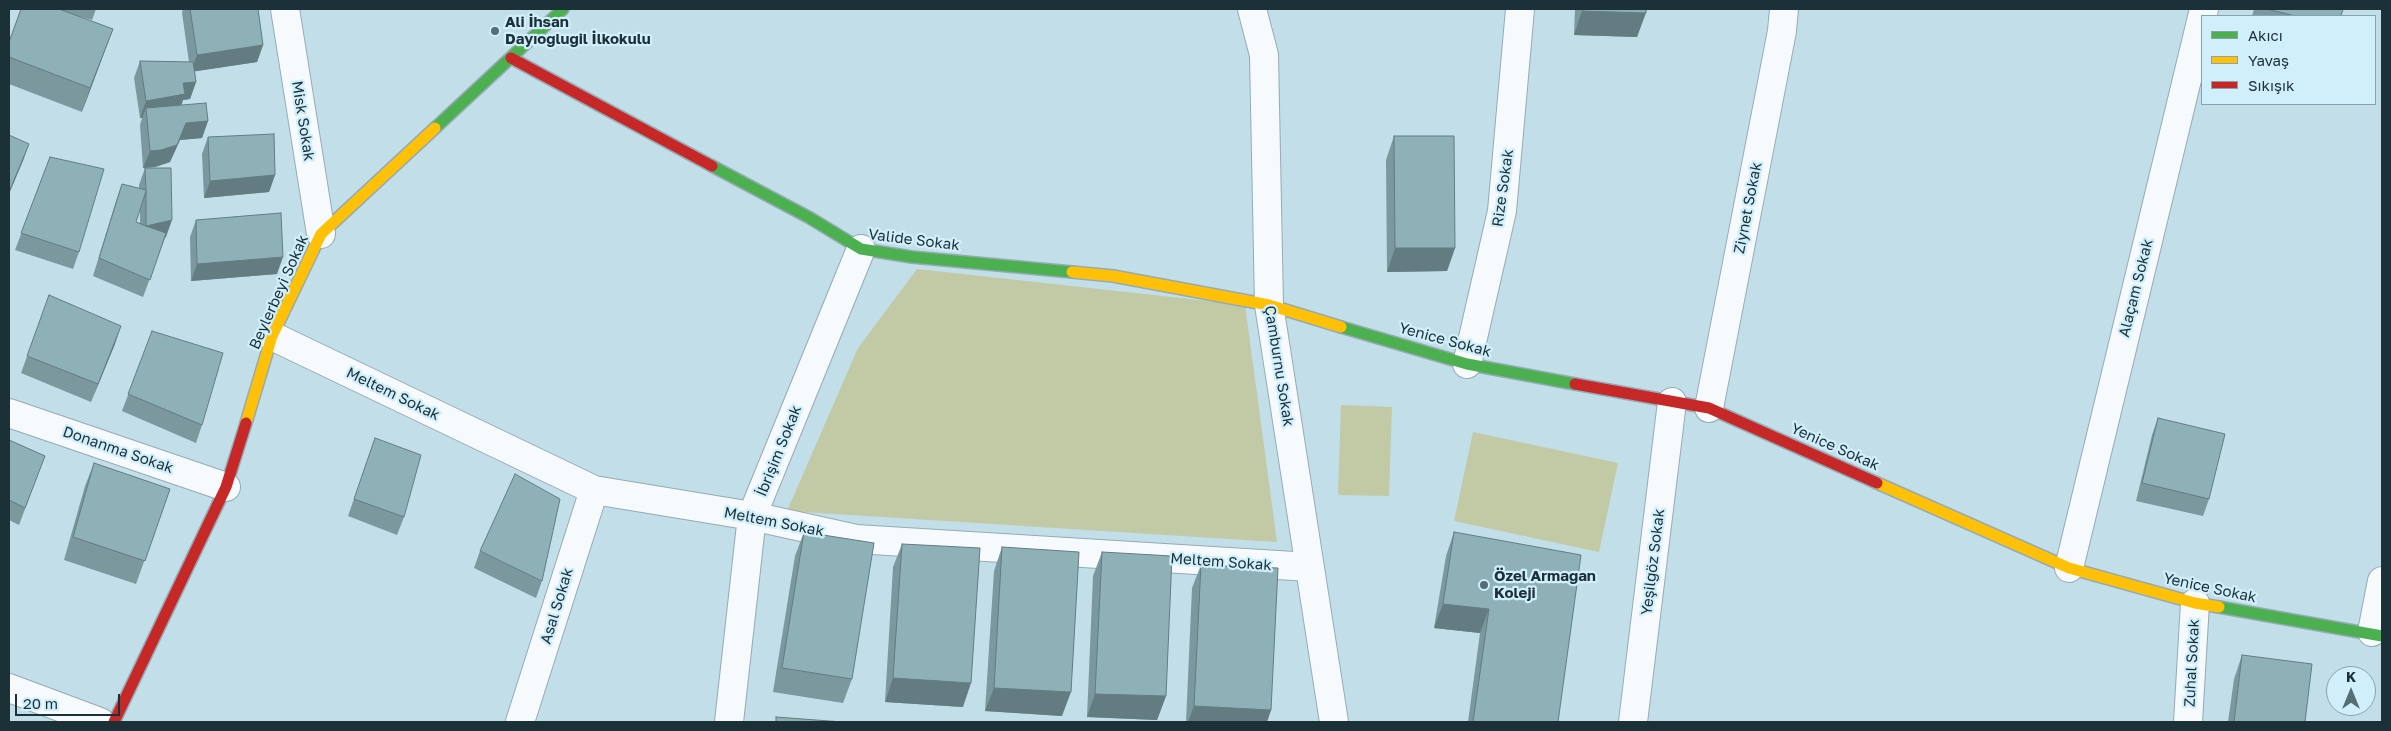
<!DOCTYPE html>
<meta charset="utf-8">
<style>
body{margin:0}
#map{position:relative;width:2391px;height:731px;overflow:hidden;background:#c2dee9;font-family:"Golos Text",sans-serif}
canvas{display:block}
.frame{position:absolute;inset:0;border:10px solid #1b3037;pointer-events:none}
.legend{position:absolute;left:2201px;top:15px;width:175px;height:90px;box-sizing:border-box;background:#d1effb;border:1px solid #88a3ad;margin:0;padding:6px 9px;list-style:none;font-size:15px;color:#1b3037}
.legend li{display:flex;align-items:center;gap:10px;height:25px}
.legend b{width:25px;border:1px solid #88a3ad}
.north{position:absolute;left:2326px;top:666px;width:50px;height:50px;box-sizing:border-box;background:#d1effb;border:1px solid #88a3ad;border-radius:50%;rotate:0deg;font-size:14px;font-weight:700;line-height:20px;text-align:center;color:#1b3037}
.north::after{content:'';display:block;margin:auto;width:18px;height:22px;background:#556d75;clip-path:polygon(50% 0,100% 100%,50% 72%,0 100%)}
.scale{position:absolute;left:15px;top:694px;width:105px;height:22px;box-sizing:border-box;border:2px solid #1b3037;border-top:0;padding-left:6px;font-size:15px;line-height:18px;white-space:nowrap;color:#1b3037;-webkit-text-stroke:4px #d1effb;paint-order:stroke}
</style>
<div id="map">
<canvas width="2391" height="731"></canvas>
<div class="frame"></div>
<ul class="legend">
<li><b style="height:6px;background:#4caf50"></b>Akıcı</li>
<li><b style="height:6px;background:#ffc107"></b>Yavaş</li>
<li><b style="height:6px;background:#c62828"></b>Sıkışık</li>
</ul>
<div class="north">K</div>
<div class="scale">20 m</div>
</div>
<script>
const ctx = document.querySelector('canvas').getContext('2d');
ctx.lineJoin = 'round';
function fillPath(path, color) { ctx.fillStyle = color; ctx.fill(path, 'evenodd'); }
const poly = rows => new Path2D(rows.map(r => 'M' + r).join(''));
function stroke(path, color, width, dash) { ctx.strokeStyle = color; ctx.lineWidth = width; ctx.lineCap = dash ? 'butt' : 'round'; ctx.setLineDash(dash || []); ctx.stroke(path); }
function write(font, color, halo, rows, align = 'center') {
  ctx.font = font + ' "Golos Text",sans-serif'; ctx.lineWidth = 4.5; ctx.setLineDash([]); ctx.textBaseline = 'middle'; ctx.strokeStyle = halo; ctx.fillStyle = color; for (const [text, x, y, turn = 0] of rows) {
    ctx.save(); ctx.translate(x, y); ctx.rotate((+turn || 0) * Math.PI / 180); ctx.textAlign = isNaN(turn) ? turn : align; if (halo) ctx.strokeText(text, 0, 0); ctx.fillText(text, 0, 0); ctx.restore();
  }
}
const green = poly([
 [917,269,1245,305,1277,542,787,511,858,348],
 [1341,405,1392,407,1389,496,1338,495],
 [1473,432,1618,463,1599,552,1454,521]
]);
const street = poly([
 [285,9,321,234],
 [1252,9,1264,55,1269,305,1334,722],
 [272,336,594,490,752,516,856,539,1310,567],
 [1467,364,1502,211,1520,9],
 [1709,408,1782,31,1784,9],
 [9,413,226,487],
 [2069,568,2204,9],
 [2372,632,2382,581],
 [9,688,100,722],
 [520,722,594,490],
 [729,722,752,516,861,249],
 [1633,722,1672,402],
 [2188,722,2195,603]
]);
const fast = poly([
 [435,128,563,9],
 [712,166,810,218,861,249,912,257,1072,272],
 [1341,327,1467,364,1575,384],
 [2219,607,2382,636]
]);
const slow = poly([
 [1072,272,1113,276,1269,305,1341,327],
 [246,423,272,336,321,234,435,128],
 [1877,483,2069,568,2195,603,2219,607]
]);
const jam = poly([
 [511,58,712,166],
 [1575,384,1709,408,1877,483],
 [114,722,226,487,246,423]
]);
const wall = poly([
 [21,9,96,9,92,20,75,15,113,29,82,112,9,84,9,42],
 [183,9,258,9,263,45,257,62,195,71,196,82,190,99,183,100,181,105,208,121,202,138,180,140,170,162,155,167,143,168,140,125,142,118,140,118,134,78,140,61,189,62,182,13],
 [1575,9,1646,9,1637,37,1574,35],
 [2254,9,2343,9,2341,16,2252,16],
 [1394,136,1455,248,1447,271,1387,272,1386,160],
 [208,137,275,175,269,192,204,198,202,154],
 [50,157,79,252,73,269,15,250],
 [145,168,166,237,165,238,143,297,93,276,116,201,122,184,139,189,139,185],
 [140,210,140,223,136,222],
 [196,220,277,274,191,281,190,237],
 [49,295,115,344,91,402,21,373],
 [152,331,202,425,196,443,122,411],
 [2158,418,2209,499,2203,516,2136,501,2152,435],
 [375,438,404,517,397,535,348,516],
 [9,440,45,456,19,525,9,520],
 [94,463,170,489,136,584,64,560,85,486],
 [804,532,852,679,843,703,773,692,795,556],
 [1454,532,1558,722,1468,722,1480,633,1434,628,1446,556],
 [902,544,963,707,885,702,893,567],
 [1002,547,1062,716,985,711,994,571],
 [480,551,542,581,536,598,474,568],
 [1102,552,1166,696,1157,720,1087,717,1093,576],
 [1201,565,1271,710,1267,722,1186,722,1192,588],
 [2242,655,2305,722,2228,722,2234,679]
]);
const shadedWall = poly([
 [1582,11,1646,13,1637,37,1574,35],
 [113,29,104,53,82,112,90,88],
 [263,45,257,62,191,72,197,55],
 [196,82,190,99,183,100,179,112,146,108,142,118,140,118,146,101,183,83],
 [208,121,202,138,180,140,170,162,155,167,143,168,150,151,186,123],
 [29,144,23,161,9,194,9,192],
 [275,175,269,192,204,198,210,181],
 [172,220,166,237,140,243,146,226],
 [1395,248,1455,248,1447,271,1387,272],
 [283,257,277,274,191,281,197,264],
 [121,326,115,344,91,402,98,384],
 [1443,604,1489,609,1480,633,1434,628],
 [893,678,971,683,963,707,885,702],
 [994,688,1071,692,1062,716,985,711],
 [1095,694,1166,696,1157,720,1087,717],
 [1194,706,1271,710,1267,722,1188,722]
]);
const building = poly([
 [21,9,59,9,113,29,90,88,9,57,9,42,21,9],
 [190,9,258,9,263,45,197,55,190,9],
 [1583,9,1646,9,1646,13,1582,11,1583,9],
 [2267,9,2343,9,2341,16,2295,16,2267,9],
 [140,61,193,62,196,82,183,83,185,94,146,101,140,61],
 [206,103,208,121,186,123,177,145,161,150,150,151,146,108,206,103],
 [274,134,275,175,210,181,208,137,274,134],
 [9,135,29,144,9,192,9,135],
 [1394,136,1454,136,1455,248,1395,248,1394,136],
 [50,157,104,169,79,252,21,233,50,157],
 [145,168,171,168,172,220,146,226,166,233,150,280,99,258,122,184,146,190,145,168],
 [146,191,146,226,136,222,146,191],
 [281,213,283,257,197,264,196,220,281,213],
 [49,295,121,326,98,384,27,356,49,295],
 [152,331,223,353,202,425,128,394,152,331],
 [2158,418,2225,434,2209,499,2142,483,2158,418],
 [375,438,421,455,404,517,354,499,375,438],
 [9,440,45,456,25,508,9,500,9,440],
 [94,463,170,489,145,561,73,537,94,463],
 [515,474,560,499,542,581,480,551,515,474],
 [804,532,874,543,852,679,782,668,804,532],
 [1454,532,1581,555,1558,722,1473,722,1489,609,1443,604,1454,532],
 [902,544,980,548,971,683,893,678,902,544],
 [1002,547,1079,552,1071,692,994,688,1002,547],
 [1102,552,1172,556,1166,696,1095,694,1102,552],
 [1201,565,1278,568,1271,710,1194,706,1201,565],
 [2242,655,2312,664,2305,722,2234,722,2242,655],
 [776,717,843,722,776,722,776,717]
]);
const markers = [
 [495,31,5,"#556d75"],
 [1484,585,5,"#556d75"]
];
const poiNames = [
 ["Ali İhsan",505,22],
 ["Dayıoğlugil İlkokulu",505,39],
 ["Özel Armağan",1494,576],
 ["Koleji",1494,593]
];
const streetNames = [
 ["Misk Sokak",303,121,81],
 ["Rize Sokak",1503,188,-82],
 ["Ziynet Sokak",1748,208,-79],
 ["Valide Sokak",914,240,7],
 ["Alaçam Sokak",2136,288,-76],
 ["Beylerbeyi Sokak",279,292,-66],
 ["Yenice Sokak",1445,340,15],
 ["Çamburnu Sokak",1279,366,81],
 ["Meltem Sokak",393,394,26],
 ["Yenice Sokak",1835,447,24],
 ["Donanma Sokak",118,450,19],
 ["İbrişim Sokak",779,451,-68],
 ["Meltem Sokak",774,522,11],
 ["Meltem Sokak",1221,562,4],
 ["Yeşilgöz Sokak",1653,562,-83],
 ["Yenice Sokak",2210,588,12],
 ["Asal Sokak",557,606,-73],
 ["Zuhal Sokak",2192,663,-87]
];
fillPath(green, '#c2caa5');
stroke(street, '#95abb4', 30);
stroke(fast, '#95abb4', 14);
stroke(slow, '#95abb4', 14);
stroke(jam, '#95abb4', 14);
stroke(street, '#f6fafc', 28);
stroke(fast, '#4caf50', 11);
stroke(slow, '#ffc107', 11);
stroke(jam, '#c62828', 11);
fillPath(wall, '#7a989e');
fillPath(shadedWall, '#637c81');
fillPath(building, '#8eb1b8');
stroke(building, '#637c81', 1);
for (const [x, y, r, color] of markers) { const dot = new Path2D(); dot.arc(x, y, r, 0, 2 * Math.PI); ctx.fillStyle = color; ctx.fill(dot); stroke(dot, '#d1effb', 2); }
write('bold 15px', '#1b3037', '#d1effb', poiNames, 'left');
write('15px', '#1b3037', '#d1effb', streetNames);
</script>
